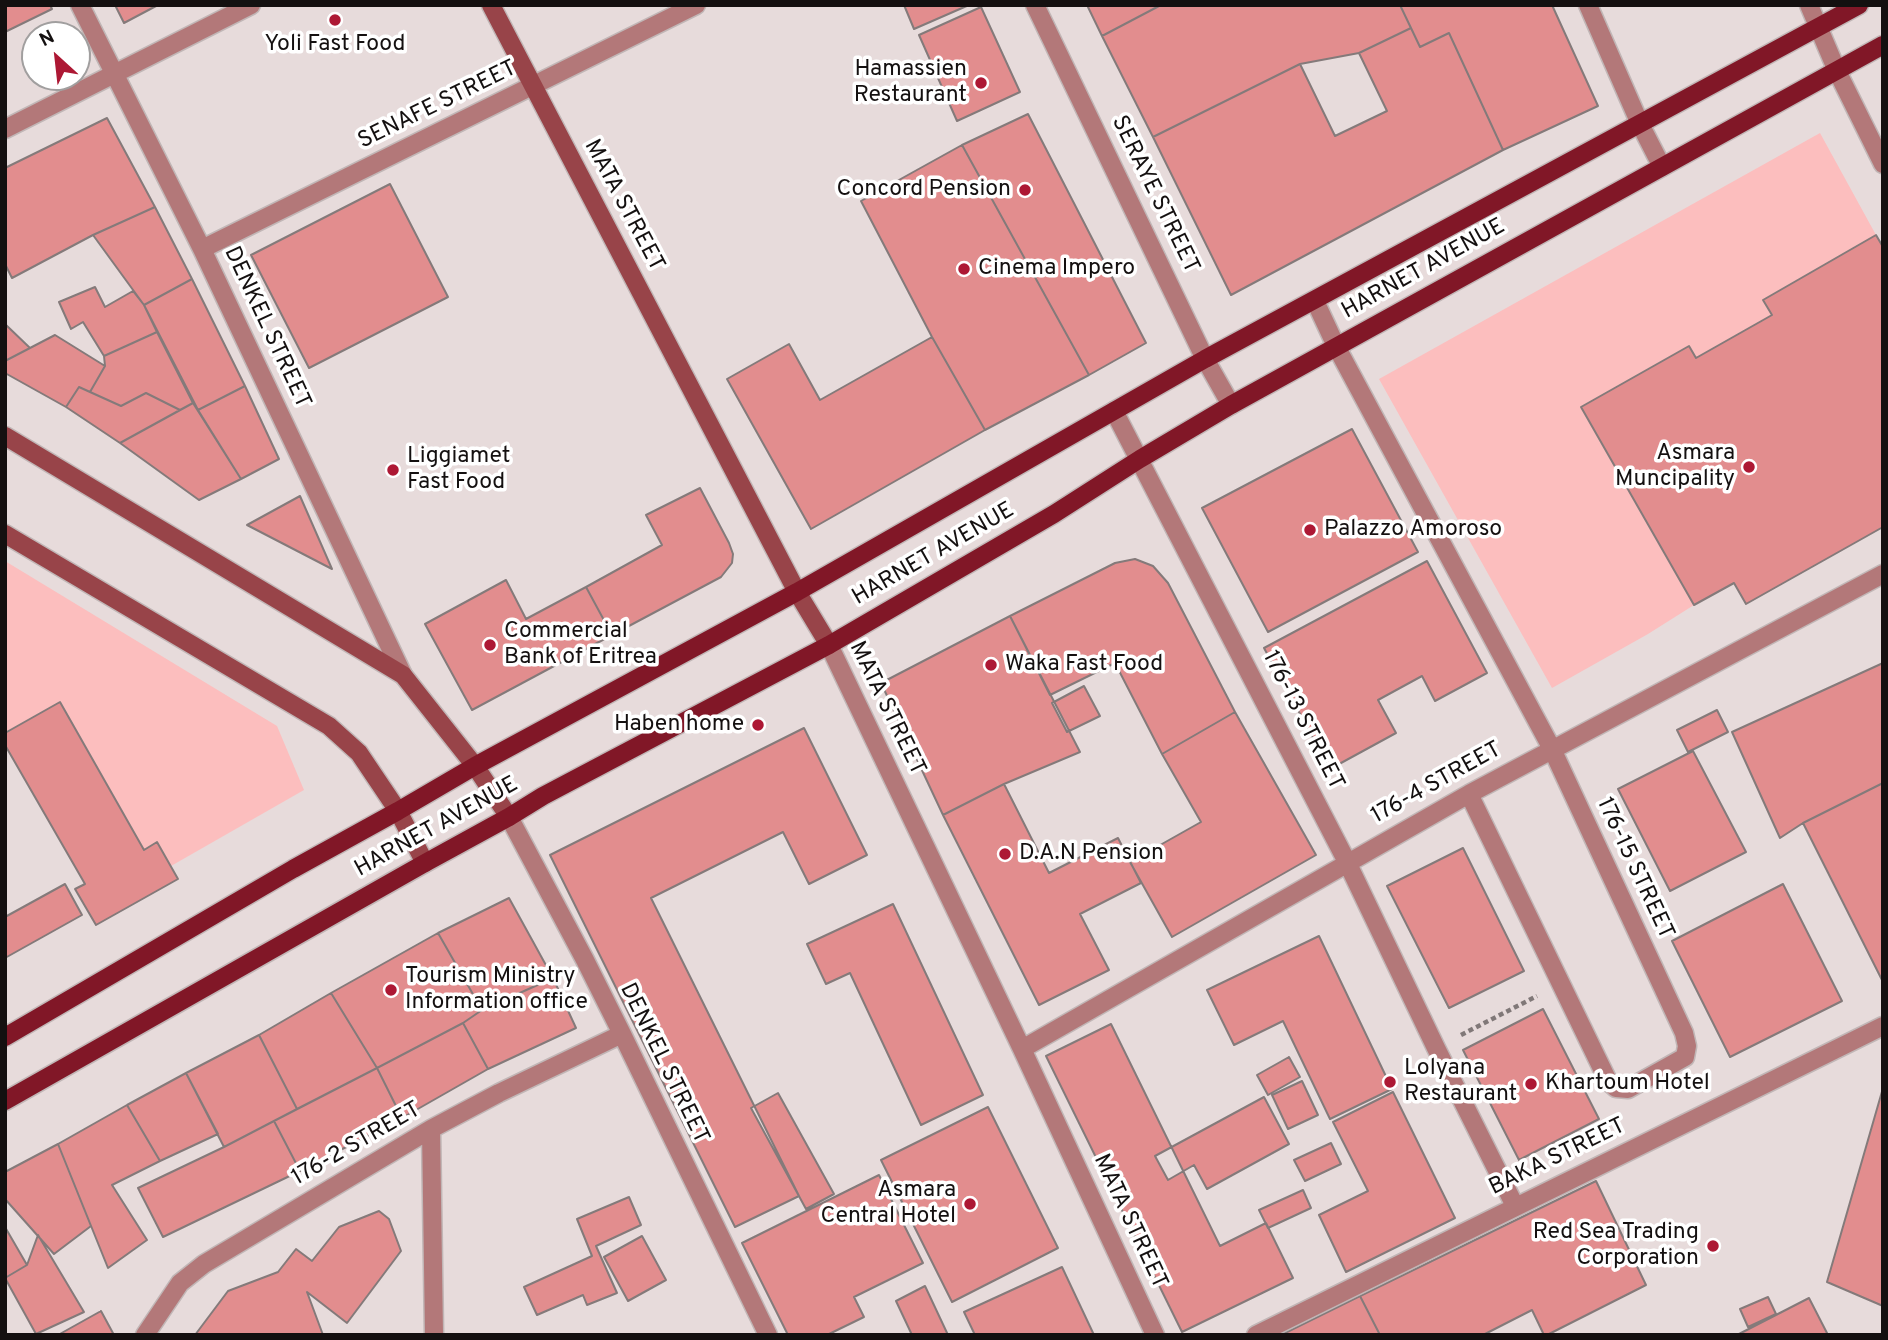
<!DOCTYPE html>
<style>
body{margin:0}
#map{position:relative;width:1888px;height:1340px;overflow:hidden;background:#e7dbdb;font-family:Overpass,sans-serif}
canvas{display:block}
.frame{position:absolute;inset:0;border:7px solid #141010;pointer-events:none}
.north{position:absolute;left:21px;top:21px;width:70px;height:70px;box-sizing:border-box;background:#fff;border:2px solid #a19f9f;border-radius:50%;rotate:333deg;font-size:19px;font-weight:700;line-height:28px;text-align:center;color:#141010}
.north::after{content:'';display:block;margin:auto;width:24px;height:32px;background:#ad1834;clip-path:polygon(50% 0,100% 100%,50% 72%,0 100%)}
</style>
<div id="map">
<canvas width="1888" height="1340"></canvas>
<div class="frame"></div>
<div class="north">N</div>
</div>
<script>
const ctx = document.querySelector('canvas').getContext('2d');
ctx.lineJoin = 'round';
function fillPath(path, color) { ctx.fillStyle = color; ctx.fill(path, 'evenodd'); }
const poly = rows => new Path2D(rows.map(r => 'M' + r).join(''));
function stroke(path, color, width, dash) { ctx.strokeStyle = color; ctx.lineWidth = width; ctx.lineCap = dash ? 'butt' : 'round'; ctx.setLineDash(dash || []); ctx.stroke(path); }
function write(font, color, halo, rows, align = 'center') {
  ctx.font = font + ' Overpass,sans-serif'; ctx.lineWidth = 7; ctx.setLineDash([]); ctx.textBaseline = 'middle'; ctx.strokeStyle = halo; ctx.fillStyle = color; for (const [text, x, y, turn = 0] of rows) {
    ctx.save(); ctx.translate(x, y); ctx.rotate((+turn || 0) * Math.PI / 180); ctx.textAlign = isNaN(turn) ? turn : align; if (halo) ctx.strokeText(text, 0, 0); ctx.fillText(text, 0, 0); ctx.restore();
  }
}
const green = poly([
 [1820,133,1876,235,1764,300,1772,315,1696,358,1688,346,1582,407,1694,605,1648,634,1552,688,1379,379],
 [5,561,277,726,304,790,171,866,157,843,144,850,60,702,5,733]
]);
const building = poly([
 [5,5,50,5,52,9,5,32,5,5],
 [115,5,158,5,124,23,115,5],
 [904,5,969,5,914,29,904,5],
 [1087,5,1161,5,1102,36,1087,5],
 [1161,5,1400,5,1411,28,1359,53,1300,64,1153,137,1102,36,1161,5],
 [1400,5,1552,5,1598,106,1503,150,1449,33,1420,47,1400,5],
 [981,7,1020,92,957,121,919,35,981,7],
 [1411,28,1420,47,1449,33,1503,150,1231,295,1153,137,1300,64,1335,136,1387,111,1359,53,1411,28],
 [1028,114,1146,343,1089,375,962,145,1028,114],
 [107,118,155,207,93,235,12,278,5,264,5,168,107,118],
 [962,145,1089,375,985,430,932,337,861,201,962,145],
 [390,184,448,297,309,368,251,255,390,184],
 [155,207,192,279,144,305,93,235,155,207],
 [1876,235,1883,247,1883,527,1746,604,1734,583,1694,605,1581,407,1689,346,1696,358,1772,315,1763,300,1876,235],
 [192,279,245,386,198,410,144,305,192,279],
 [95,287,105,307,133,291,144,305,157,332,104,356,83,322,71,329,59,302,95,287],
 [5,324,30,348,5,361,5,324],
 [157,332,193,403,180,410,146,393,121,406,90,392,105,366,104,356,157,332],
 [55,335,105,366,90,392,79,387,66,407,5,373,5,361,55,335],
 [932,337,985,430,811,529,727,379,789,344,820,400,932,337],
 [245,386,279,459,241,479,198,410,245,386],
 [79,387,121,406,146,393,180,410,120,443,66,407,79,387],
 [193,403,241,479,199,500,120,443,193,403],
 [1352,429,1418,552,1268,632,1202,508,1352,429],
 [700,488,729,543,733,554,732,563,721,577,612,635,586,587,662,545,646,515,700,488],
 [300,496,332,569,247,525,300,496],
 [1135,559,1153,566,1168,583,1235,712,1162,754,1115,663,1050,695,1010,616,1115,563,1135,559],
 [1427,561,1487,673,1435,701,1422,676,1378,700,1396,733,1330,769,1264,648,1427,561],
 [506,580,526,619,586,587,612,635,472,710,425,624,506,580],
 [1010,616,1080,752,1004,784,943,815,881,683,1010,616],
 [1883,663,1883,783,1803,823,1780,838,1732,732,1883,663],
 [1084,686,1100,716,1067,732,1052,703,1084,686],
 [60,702,144,850,157,842,178,879,96,925,75,889,85,884,5,745,5,733,60,702],
 [1717,710,1728,732,1688,752,1677,730,1717,710],
 [1235,712,1316,855,1172,937,1130,862,1201,822,1162,754,1235,712],
 [804,728,867,855,809,884,783,832,651,898,799,1196,735,1227,550,855,804,728],
 [1693,751,1746,852,1670,891,1618,789,1693,751],
 [1883,783,1883,982,1803,823,1883,783],
 [1004,784,1049,873,1118,838,1141,883,1080,914,1109,970,1039,1005,943,815,1004,784],
 [1463,848,1524,971,1449,1008,1387,886,1463,848],
 [65,884,82,915,5,958,5,917,65,884],
 [1783,884,1842,1001,1730,1057,1672,941,1783,884],
 [509,898,553,978,482,1010,438,933,509,898],
 [893,904,983,1095,921,1125,850,973,826,984,807,944,893,904],
 [438,933,482,1010,463,1023,377,1068,331,993,438,933],
 [1319,936,1392,1089,1330,1119,1283,1021,1234,1045,1207,990,1319,936],
 [553,978,576,1028,488,1069,463,1023,482,1010,553,978],
 [331,993,377,1068,297,1109,259,1035,331,993],
 [1543,1009,1599,1119,1519,1160,1463,1050,1543,1009],
 [463,1023,488,1069,402,1118,377,1068,463,1023],
 [1111,1024,1220,1246,1266,1223,1293,1278,1182,1332,1046,1056,1111,1024],
 [259,1035,297,1109,224,1147,186,1073,259,1035],
 [1289,1057,1300,1077,1268,1095,1257,1075,1289,1057],
 [377,1068,402,1118,300,1171,274,1121,377,1068],
 [186,1073,218,1134,160,1161,127,1105,186,1073],
 [1302,1081,1318,1115,1288,1129,1272,1095,1302,1081],
 [1883,1088,1883,1306,1827,1282,1883,1088],
 [1393,1092,1455,1218,1346,1272,1319,1215,1368,1191,1333,1122,1393,1092],
 [778,1093,834,1194,806,1209,751,1108,778,1093],
 [1264,1097,1289,1144,1207,1189,1194,1165,1168,1180,1155,1156,1264,1097],
 [127,1105,160,1161,112,1185,147,1240,108,1268,58,1144,127,1105],
 [988,1107,1058,1248,952,1302,881,1160,988,1107],
 [274,1121,300,1171,163,1237,138,1188,224,1147,274,1121],
 [1331,1143,1341,1164,1305,1181,1294,1160,1331,1143],
 [58,1144,91,1226,54,1254,5,1199,5,1172,58,1144],
 [879,1175,923,1263,854,1297,864,1317,827,1335,788,1335,742,1243,879,1175],
 [1596,1181,1646,1285,1547,1335,1544,1335,1532,1310,1483,1335,1380,1335,1360,1296,1596,1181],
 [1303,1190,1311,1208,1268,1228,1259,1210,1303,1190],
 [629,1197,641,1225,596,1246,617,1293,587,1305,583,1295,537,1315,524,1287,592,1256,577,1219,629,1197],
 [379,1211,389,1219,401,1251,347,1323,307,1292,323,1335,195,1335,228,1291,278,1272,296,1249,312,1261,339,1227,379,1211],
 [5,1227,27,1265,5,1278,5,1227],
 [38,1235,84,1312,36,1334,5,1278,27,1265,38,1235],
 [642,1236,666,1280,628,1301,604,1257,642,1236],
 [1062,1267,1094,1335,975,1335,964,1312,1062,1267],
 [925,1286,948,1335,912,1335,896,1301,925,1286],
 [1360,1296,1380,1335,1286,1335,1285,1333,1360,1296],
 [1768,1297,1776,1314,1748,1327,1740,1309,1768,1297],
 [1809,1298,1828,1335,1737,1335,1809,1298],
 [101,1311,114,1335,58,1335,101,1311]
]);
const path = poly([
 [1461,1035,1537,996]
]);
const street = poly([
 [80,5,202,249,403,675],
 [1035,5,1205,359,1231,405],
 [1588,5,1640,124,1662,167],
 [1809,5,1837,71,1883,164],
 [5,129,251,5],
 [202,249,696,5],
 [1315,301,1336,346,1552,749,1684,1033,1687,1046,1685,1057,1628,1089,1616,1088,1608,1081,1469,794],
 [1114,411,1347,862,1436,1048,1515,1206],
 [829,645,1022,1049,1155,1335],
 [509,817,585,960,622,1034,768,1335],
 [1022,1049,1469,794,1883,574],
 [431,1129,434,1335],
 [145,1335,180,1283,204,1264,431,1129,499,1093,622,1034],
 [1256,1335,1883,1026]
]);
const secondary = poly([
 [491,5,797,592,829,645],
 [5,436,403,675,475,766,509,817],
 [5,534,329,726,359,753,398,811,425,863]
]);
const primary = poly([
 [5,1037,293,869,398,811,475,766,797,592,1205,359,1859,5],
 [5,1101,425,863,509,817,543,796,829,645,1054,514,1140,459,1231,405,1883,45]
]);
const markers = [
 [335,20,7,"#ad1834"],
 [981,83,7,"#ad1834"],
 [1025,190,7,"#ad1834"],
 [964,269,7,"#ad1834"],
 [1749,467,7,"#ad1834"],
 [393,470,7,"#ad1834"],
 [1310,530,7,"#ad1834"],
 [490,645,7,"#ad1834"],
 [991,665,7,"#ad1834"],
 [758,725,7,"#ad1834"],
 [1005,854,7,"#ad1834"],
 [391,990,7,"#ad1834"],
 [1390,1082,7,"#ad1834"],
 [1531,1084,7,"#ad1834"],
 [970,1204,7,"#ad1834"],
 [1713,1246,7,"#ad1834"]
];
const poiNames = [
 ["Yoli Fast Food",335,45,"center"],
 ["Hamassien",967,70,"right"],
 ["Restaurant",967,96,"right"],
 ["Concord Pension",1011,190,"right"],
 ["Cinema Impero",978,269],
 ["Asmara",1735,454,"right"],
 ["Muncipality",1735,480,"right"],
 ["Liggiamet",407,457],
 ["Fast Food",407,483],
 ["Palazzo Amoroso",1324,530],
 ["Commercial",504,632],
 ["Bank of Eritrea",504,658],
 ["Waka Fast Food",1005,665],
 ["Haben home",744,725,"right"],
 ["D.A.N Pension",1019,854],
 ["Tourism Ministry",405,977],
 ["Information office",405,1003],
 ["Lolyana",1404,1069],
 ["Restaurant",1404,1095],
 ["Khartoum Hotel",1545,1084],
 ["Asmara",956,1191,"right"],
 ["Central Hotel",956,1217,"right"],
 ["Red Sea Trading",1699,1233,"right"],
 ["Corporation",1699,1259,"right"]
];
const streetNames = [
 ["SENAFE STREET",438,106,-26],
 ["SERAYE STREET",1154,195,64],
 ["MATA STREET",623,206,62],
 ["HARNET AVENUE",1424,270,-29],
 ["DENKEL STREET",266,328,65],
 ["HARNET AVENUE",934,555,-30],
 ["MATA STREET",886,709,64],
 ["176-13 STREET",1302,721,63],
 ["176-4 STREET",1437,784,-29],
 ["HARNET AVENUE",437,828,-29],
 ["176-15 STREET",1634,869,65],
 ["DENKEL STREET",663,1064,64],
 ["176-2 STREET",357,1145,-30],
 ["BAKA STREET",1558,1158,-26],
 ["MATA STREET",1129,1222,65]
];
fillPath(green, '#fcbebe');
fillPath(building, '#e28d8e');
stroke(building, '#847a7a', 2);
stroke(street, '#c1b6b6', 21);
stroke(secondary, '#c1b6b6', 21);
stroke(primary, '#c1b6b6', 21);
stroke(path, '#807878', 4.5, [5, 3.5]);
stroke(street, '#b37879', 18);
stroke(secondary, '#984449', 18);
stroke(primary, '#811727', 18);
for (const [x, y, r, color] of markers) { const dot = new Path2D(); dot.arc(x, y, r, 0, 2 * Math.PI); ctx.fillStyle = color; ctx.fill(dot); stroke(dot, '#fff', 2.5); }
write('23px', '#141010', '#fff', poiNames, 'left');
write('23px', '#141010', '#fff', streetNames);
</script>
